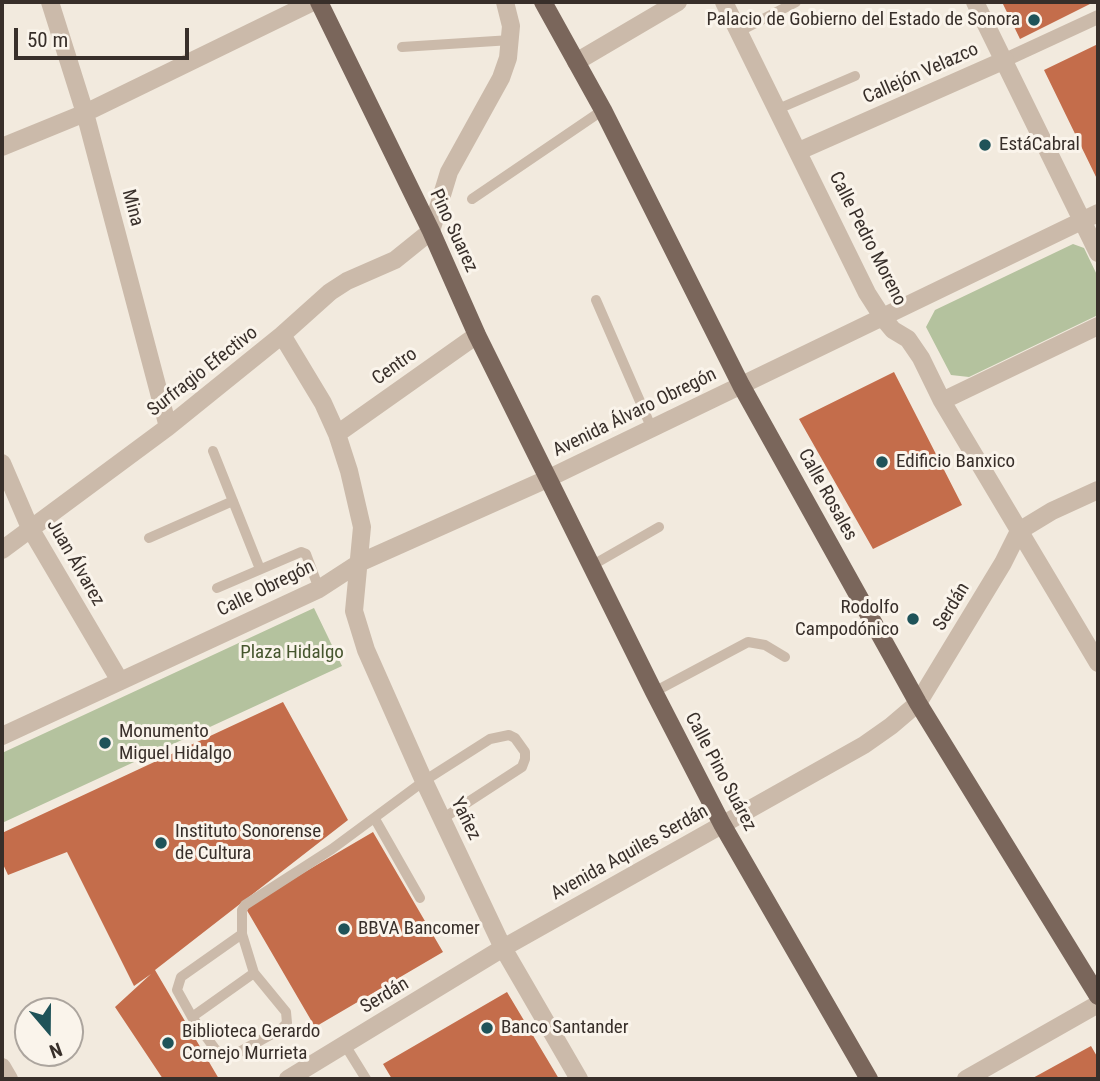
<!DOCTYPE html>
<meta charset="utf-8">
<style>
body{margin:0}
#map{position:relative;width:1100px;height:1081px;overflow:hidden;background:#f2eade;font-family:"Roboto Condensed",sans-serif}
canvas{display:block}
.frame{position:absolute;inset:0;border:4px solid #382f2a;pointer-events:none}
.north{position:absolute;left:14px;top:997px;width:70px;height:70px;box-sizing:border-box;background:#faf4eb;border:2px solid #aca59e;border-radius:50%;rotate:160deg;font-size:19px;font-weight:700;line-height:28px;text-align:center;color:#382f2a}
.north::after{content:'';display:block;margin:auto;width:24px;height:32px;background:#1f5359;clip-path:polygon(50% 0,100% 100%,50% 72%,0 100%)}
.scale{position:absolute;left:14px;top:28px;width:175px;height:32px;box-sizing:border-box;border:4px solid #382f2a;border-top:0;padding-left:9px;font-size:21px;line-height:24px;white-space:nowrap;color:#382f2a;-webkit-text-stroke:5px #faf4eb;paint-order:stroke}
</style>
<div id="map">
<canvas width="1100" height="1081"></canvas>
<div class="frame"></div>
<div class="north">N</div>
<div class="scale">50 m</div>
</div>
<script>
const ctx = document.querySelector('canvas').getContext('2d');
ctx.lineJoin = 'round';
function fillPath(path, color) { ctx.fillStyle = color; ctx.fill(path, 'evenodd'); }
const poly = rows => new Path2D(rows.map(r => 'M' + r).join(''));
function stroke(path, color, width, dash) { ctx.strokeStyle = color; ctx.lineWidth = width; ctx.lineCap = dash ? 'butt' : 'round'; ctx.setLineDash(dash || []); ctx.stroke(path); }
function write(font, color, halo, rows, align = 'center') {
  ctx.font = font + ' "Roboto Condensed",sans-serif'; ctx.lineWidth = 6; ctx.setLineDash([]); ctx.textBaseline = 'middle'; ctx.strokeStyle = halo; ctx.fillStyle = color; for (const [text, x, y, turn = 0] of rows) {
    ctx.save(); ctx.translate(x, y); ctx.rotate((+turn || 0) * Math.PI / 180); ctx.textAlign = isNaN(turn) ? turn : align; if (halo) ctx.strokeText(text, 0, 0); ctx.fillText(text, 0, 0); ctx.restore();
  }
}
const green = poly([
 [1073,244,1084,248,1098,277,1098,315,969,377,951,375,926,327,935,310],
 [314,608,342,666,2,823,2,753]
]);
const building = poly([
 [1002,2,1094,2,1020,39],
 [1098,44,1098,181,1044,70],
 [894,372,962,505,873,549,799,419],
 [283,702,348,820,155,970,219,1079,163,1079,115,1007,151,974,134,986,67,852,8,875,2,862,2,833],
 [373,832,443,952,315,1027,245,907],
 [507,992,559,1079,392,1079,383,1064],
 [1091,1046,1098,1058,1098,1079,1031,1079]
]);
const service = poly([
 [738,32,796,2],
 [402,47,511,40],
 [778,109,855,76],
 [472,199,603,110],
 [596,300,652,429],
 [213,451,260,569],
 [149,538,233,501],
 [591,566,659,527],
 [217,588,301,552,306,554,319,589],
 [654,692,748,642,765,645,785,657],
 [375,819,420,898],
 [254,973,192,1017,215,1049,225,1057,232,1056,281,1029,287,1023,286,1012,254,973,242,934,242,910,245,905,332,849,424,781,490,739,509,735,515,738,525,752,525,759,522,767,442,819],
 [192,1017,177,990,181,977,242,934],
 [345,1045,366,1079]
]);
const pedestrian = poly([
 [1005,60,1098,17]
]);
const minor = poly([
 [50,2,85,113,168,427],
 [724,2,867,293,883,318,893,330,908,339,921,358,942,401,1098,663],
 [975,2,1098,253],
 [2,147,85,113,313,2],
 [799,151,1005,60],
 [282,335,323,403,337,434,349,471,362,527,354,611,366,650,424,781,503,948,579,1079],
 [942,401,1098,326],
 [337,434,477,335],
 [2,463,30,528,120,681],
 [2,550,168,427,282,335,330,292,347,281,395,260,431,231,449,172,501,78,508,58,511,26,505,2],
 [2,736,319,589,359,563,547,479,1098,213],
 [2,1067,9,1079],
 [288,1079,503,948,864,745,891,726,918,703,1003,563,1019,531,1052,511,1098,490],
 [966,1079,1098,1004]
]);
const tertiary = poly([
 [576,62,678,2]
]);
const primary = poly([
 [319,2,431,231,477,335,654,692,722,824,869,1079],
 [543,2,603,110,741,385,918,703,1098,996]
]);
const markers = [
 [1034,20,7,"#1f5359"],
 [985,145,7,"#1f5359"],
 [882,462,7,"#1f5359"],
 [913,619,7,"#1f5359"],
 [105,743,7,"#1f5359"],
 [161,843,7,"#1f5359"],
 [344,929,7,"#1f5359"],
 [487,1028,7,"#1f5359"],
 [168,1043,7,"#1f5359"]
];
const poiNames = [
 ["Palacio de Gobierno del Estado de Sonora",1020,20,"right"],
 ["EstáCabral",999,145],
 ["Edificio Banxico",896,462],
 ["Rodolfo",899,608,"right"],
 ["Campodónico",899,630,"right"],
 ["Monumento",119,732],
 ["Miguel Hidalgo",119,754],
 ["Instituto Sonorense",175,832],
 ["de Cultura",175,854],
 ["BBVA Bancomer",358,929],
 ["Banco Santander",501,1028],
 ["Biblioteca Gerardo",182,1032],
 ["Cornejo Murrieta",182,1054]
];
const streetNames = [
 ["Callejón Velazco",921,74,-24],
 ["Mina",132,208,75],
 ["Pino Suarez",453,231,65],
 ["Calle Pedro Moreno",867,239,63],
 ["Centro",395,367,-35],
 ["Surfragio Efectivo",203,372,-38],
 ["Avenida Álvaro Obregón",635,413,-26],
 ["Calle Rosales",827,495,61],
 ["Juan Álvarez",75,563,60],
 ["Calle Obregón",266,589,-26],
 ["Serdán",952,607,-59],
 ["Calle Pino Suárez",720,772,62],
 ["Yañez",465,819,64],
 ["Avenida Aquiles Serdán",630,853,-29],
 ["Serdán",385,996,-31]
];
const parkNames = [
 ["Plaza Hidalgo",292,653]
];
fillPath(green, '#b4c29e');
fillPath(building, '#c46d4b');
stroke(service, '#cbbaaa', 10);
stroke(pedestrian, '#cbbaaa', 14);
stroke(minor, '#cbbaaa', 18);
stroke(tertiary, '#cbbaaa', 18);
stroke(primary, '#7a665b', 18);
for (const [x, y, r, color] of markers) { const dot = new Path2D(); dot.arc(x, y, r, 0, 2 * Math.PI); ctx.fillStyle = color; ctx.fill(dot); stroke(dot, '#faf4eb', 2.5); }
write('19px', '#382f2a', '#faf4eb', poiNames, 'left');
write('19px', '#382f2a', '#faf4eb', streetNames);
write('19px', '#46562e', '#faf4eb', parkNames);
</script>
